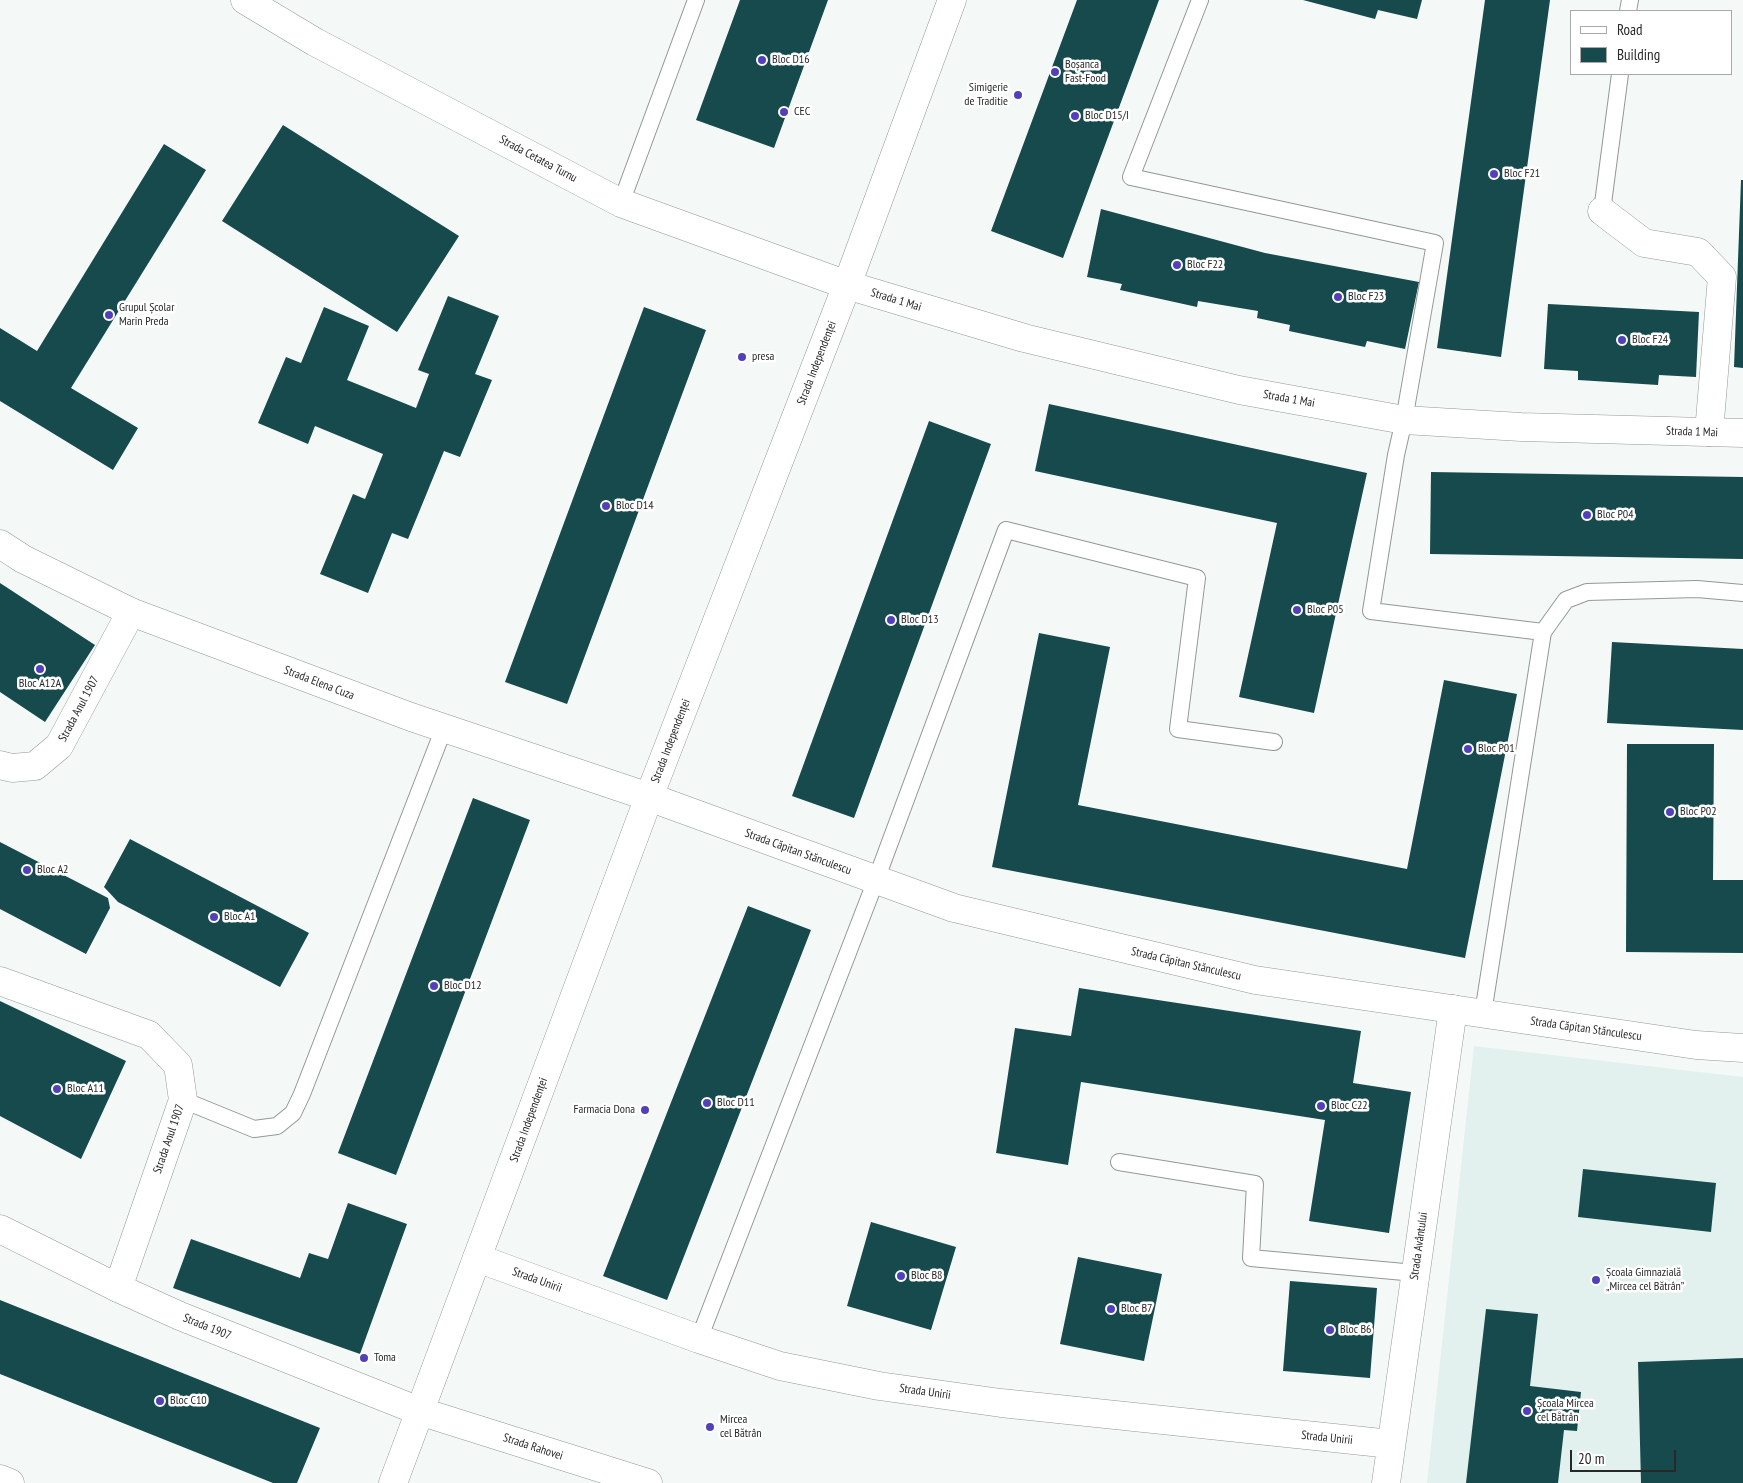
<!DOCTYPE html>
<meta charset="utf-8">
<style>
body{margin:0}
#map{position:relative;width:1743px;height:1483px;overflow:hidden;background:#f4f9f7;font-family:"PT Sans Narrow",sans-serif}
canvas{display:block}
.legend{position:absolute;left:1570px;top:10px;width:162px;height:65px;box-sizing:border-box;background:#fff;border:1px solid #a9a9a9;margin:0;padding:6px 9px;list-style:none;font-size:15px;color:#272928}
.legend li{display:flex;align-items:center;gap:10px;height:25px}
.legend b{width:25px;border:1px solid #a9a9a9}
.scale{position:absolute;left:1570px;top:1450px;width:106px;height:22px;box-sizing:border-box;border:2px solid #272928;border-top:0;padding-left:6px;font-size:15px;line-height:18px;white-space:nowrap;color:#272928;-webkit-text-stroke:4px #fff;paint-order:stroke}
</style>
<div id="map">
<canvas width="1743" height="1483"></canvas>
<ul class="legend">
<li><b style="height:6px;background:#fff"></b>Road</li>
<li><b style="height:14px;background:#164a4d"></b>Building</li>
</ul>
<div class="scale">20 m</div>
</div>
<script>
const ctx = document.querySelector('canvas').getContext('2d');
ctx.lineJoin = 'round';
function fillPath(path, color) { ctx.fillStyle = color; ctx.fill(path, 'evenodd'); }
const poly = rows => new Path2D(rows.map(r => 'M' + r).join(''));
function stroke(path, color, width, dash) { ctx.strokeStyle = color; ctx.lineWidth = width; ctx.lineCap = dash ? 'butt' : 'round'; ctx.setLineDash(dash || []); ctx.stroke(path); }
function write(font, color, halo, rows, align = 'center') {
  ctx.font = font + ' "PT Sans Narrow",sans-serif'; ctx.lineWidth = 5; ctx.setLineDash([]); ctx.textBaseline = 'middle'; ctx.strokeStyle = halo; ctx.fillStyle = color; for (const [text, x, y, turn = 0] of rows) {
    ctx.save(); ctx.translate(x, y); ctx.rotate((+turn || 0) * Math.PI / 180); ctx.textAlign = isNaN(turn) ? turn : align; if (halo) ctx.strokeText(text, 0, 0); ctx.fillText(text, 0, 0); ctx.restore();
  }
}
const built = poly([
 [1474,1046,1743,1077,1743,1483,1427,1483]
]);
const building = poly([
 [740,0,828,0,774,148,696,120],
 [1077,0,1159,0,1063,258,991,231],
 [1303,0,1422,0,1417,19,1378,10,1375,19],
 [1485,0,1550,0,1501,357,1437,348],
 [283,125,459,236,397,332,222,221],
 [164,144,206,170,71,388,138,428,113,470,0,401,0,328,37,351],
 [1741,180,1743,180,1743,368,1734,367],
 [1101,209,1265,253,1419,282,1405,349,1367,341,1365,347,1289,331,1290,325,1257,318,1258,311,1198,301,1197,307,1120,290,1122,284,1087,277],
 [448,296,499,316,475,374,492,380,460,457,444,451,408,539,392,533,368,593,320,574,353,494,365,499,383,454,315,426,308,444,258,423,286,357,301,363,324,307,369,326,347,380,416,408,429,374,418,370],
 [1548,304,1699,312,1696,377,1659,375,1658,385,1578,380,1578,371,1544,369],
 [644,307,706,330,567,704,505,682],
 [1049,404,1367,473,1314,713,1239,697,1277,523,1035,471],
 [929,421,991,444,854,818,792,796],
 [1431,472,1743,477,1743,559,1430,554],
 [0,583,95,645,45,722,0,692],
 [1039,633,1110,647,1078,805,1407,869,1444,680,1517,694,1465,958,992,867],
 [1612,642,1743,649,1743,730,1607,723],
 [1627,744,1714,744,1713,880,1743,880,1743,953,1626,952],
 [473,798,530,820,396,1175,338,1153],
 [130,839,309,933,280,987,118,902,104,887],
 [0,842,108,898,110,908,86,954,0,909],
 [748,906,811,930,667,1300,603,1276],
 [1079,988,1361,1031,1353,1083,1411,1092,1389,1233,1309,1221,1325,1120,1081,1082,1068,1165,996,1153,1015,1028,1071,1036],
 [0,1001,126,1061,81,1159,0,1116],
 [1583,1169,1716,1183,1711,1232,1578,1217],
 [348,1203,407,1224,360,1354,173,1288,191,1239,300,1278,309,1253,328,1259],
 [871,1222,956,1247,931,1330,847,1306],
 [1078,1257,1162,1274,1144,1361,1060,1344],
 [1290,1281,1377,1288,1370,1378,1283,1371],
 [0,1300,320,1428,297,1483,273,1483,0,1374],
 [1486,1309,1538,1314,1530,1386,1581,1392,1577,1431,1564,1430,1558,1483,1466,1483],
 [1743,1358,1743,1483,1641,1483,1638,1362]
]);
const lane = poly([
 [1200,0,1131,177,1435,243,1404,420,1396,455,1371,611,1543,632,1483,1013],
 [1628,11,1630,0],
 [621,203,696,0],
 [1602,211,1620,74],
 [1543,632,1566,600,1587,592,1697,589,1743,593],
 [183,1100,254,1129,277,1126,293,1113,302,1094,444,728],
 [1119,1162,1255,1184,1251,1258,1415,1273],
 [699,1339,876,880,1006,530,1197,578,1178,729,1274,742]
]);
const street = poly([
 [1602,211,1644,243,1698,252,1722,277,1709,432],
 [847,285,952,0],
 [0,765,12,768,35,766,59,746,131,612],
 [0,981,149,1035,178,1065,183,1100,118,1288],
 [477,1258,699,1339,780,1366,879,1386,1001,1403,1391,1444],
 [419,1411,648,1483],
 [0,1479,10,1483],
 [1386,1483,1453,1009]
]);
const secondary = poly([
 [245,0,315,42,621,203,847,285,1024,338,1239,390,1404,420,1521,427,1743,433],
 [0,544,23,559,131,612,411,717,649,797,954,908,1255,980,1696,1045,1743,1048],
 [0,1229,118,1288,180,1316,419,1411],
 [393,1483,649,797,847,285]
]);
const markers = [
 [762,60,5,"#5240b8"],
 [1055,72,5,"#5240b8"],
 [1018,95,5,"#5240b8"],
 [784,112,5,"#5240b8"],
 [1075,116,5,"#5240b8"],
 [1494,174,5,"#5240b8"],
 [1177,265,5,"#5240b8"],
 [1338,297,5,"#5240b8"],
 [109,315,5,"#5240b8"],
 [1622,340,5,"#5240b8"],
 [742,357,5,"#5240b8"],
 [606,506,5,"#5240b8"],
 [1587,515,5,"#5240b8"],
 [1297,610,5,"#5240b8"],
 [891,620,5,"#5240b8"],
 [40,669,5,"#5240b8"],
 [1468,749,5,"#5240b8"],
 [1670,812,5,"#5240b8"],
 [27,870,5,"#5240b8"],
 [214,917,5,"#5240b8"],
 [434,986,5,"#5240b8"],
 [57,1089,5,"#5240b8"],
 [707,1103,5,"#5240b8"],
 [1321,1106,5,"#5240b8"],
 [645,1110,5,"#5240b8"],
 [901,1276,5,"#5240b8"],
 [1596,1280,5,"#5240b8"],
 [1111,1309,5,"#5240b8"],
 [1330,1330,5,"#5240b8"],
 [364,1358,5,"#5240b8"],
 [160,1401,5,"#5240b8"],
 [1527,1411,5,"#5240b8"],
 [710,1427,5,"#5240b8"]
];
const poiNames = [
 ["Bloc D16",772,60],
 ["Boșanca",1065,65],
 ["Fast-Food",1065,79],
 ["Simigerie",1008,88,"right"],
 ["de Traditie",1008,102,"right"],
 ["CEC",794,112],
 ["Bloc D15/I",1085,116],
 ["Bloc F21",1504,174],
 ["Bloc F22",1187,265],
 ["Bloc F23",1348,297],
 ["Grupul Școlar",119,308],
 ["Marin Preda",119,322],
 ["Bloc F24",1632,340],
 ["presa",752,357],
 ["Bloc D14",616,506],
 ["Bloc P04",1597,515],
 ["Bloc P05",1307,610],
 ["Bloc D13",901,620],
 ["Bloc A12A",40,684,"center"],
 ["Bloc P01",1478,749],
 ["Bloc P02",1680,812],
 ["Bloc A2",37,870],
 ["Bloc A1",224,917],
 ["Bloc D12",444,986],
 ["Bloc A11",67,1089],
 ["Bloc D11",717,1103],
 ["Bloc C22",1331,1106],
 ["Farmacia Dona",635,1110,"right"],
 ["Școala Gimnazială",1606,1273],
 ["„Mircea cel Bătrân”",1606,1287],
 ["Bloc B8",911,1276],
 ["Bloc B7",1121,1309],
 ["Bloc B6",1340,1330],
 ["Toma",374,1358],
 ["Bloc C10",170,1401],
 ["Școala Mircea",1537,1404],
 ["cel Bătrân",1537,1418],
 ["Mircea",720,1420],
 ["cel Bătrân",720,1434]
];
const streetNames = [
 ["Strada Cetatea Turnu",538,159,28],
 ["Strada 1 Mai",896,300,17],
 ["Strada Independenței",817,363,-69],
 ["Strada 1 Mai",1289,399,10],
 ["Strada 1 Mai",1692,432,2],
 ["Strada Elena Cuza",319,683,21],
 ["Strada Anul 1907",79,709,-62],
 ["Strada Independenței",671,741,-69],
 ["Strada Căpitan Stănculescu",798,852,20],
 ["Strada Căpitan Stănculescu",1186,964,13],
 ["Strada Căpitan Stănculescu",1586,1029,8],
 ["Strada Independenței",529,1120,-70],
 ["Strada Anul 1907",169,1139,-71],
 ["Strada Avântului",1419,1246,-82],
 ["Strada Unirii",537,1280,20],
 ["Strada 1907",207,1327,22],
 ["Strada Unirii",925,1392,8],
 ["Strada Unirii",1327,1438,6],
 ["Strada Rahovei",533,1447,18]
];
fillPath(built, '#e2f1ed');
fillPath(building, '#164a4d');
stroke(lane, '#939896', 18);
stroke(street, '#939896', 29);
stroke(secondary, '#939896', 29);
stroke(lane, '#fff', 16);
stroke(street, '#fff', 28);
stroke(secondary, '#fff', 28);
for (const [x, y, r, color] of markers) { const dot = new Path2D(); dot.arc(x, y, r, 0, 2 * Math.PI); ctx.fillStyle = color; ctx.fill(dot); stroke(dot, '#fff', 2); }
write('12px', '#272928', '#fff', poiNames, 'left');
write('12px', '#272928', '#fff', streetNames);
</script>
